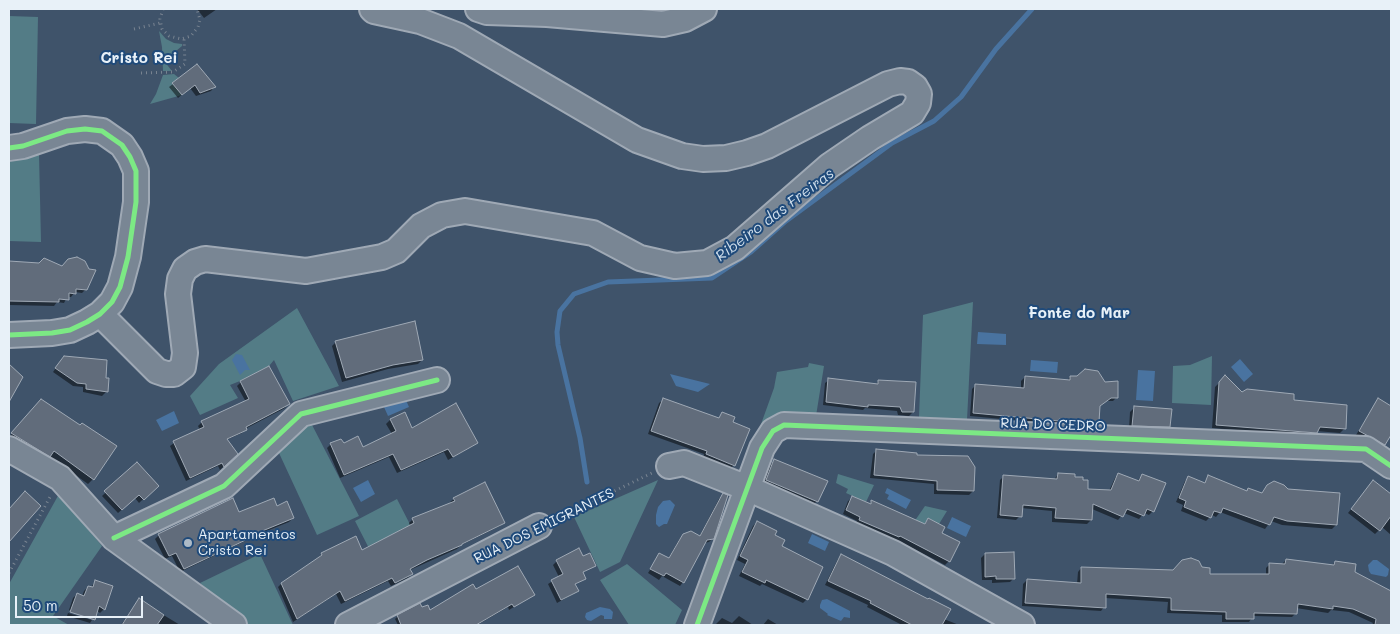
<!DOCTYPE html>
<style>
body{margin:0}
#map{position:relative;width:1400px;height:634px;overflow:hidden;background:#3f536a;font-family:Mali,sans-serif}
canvas{display:block}
.frame{position:absolute;inset:0;border:10px solid #e8f1f8;pointer-events:none}
.scale{position:absolute;left:15px;top:596px;width:128px;height:22px;box-sizing:border-box;border:2px solid #e8f1f8;border-top:0;padding-left:6px;font-size:15px;line-height:18px;white-space:nowrap;color:#e8f1f8;-webkit-text-stroke:4px #1f4a7a;paint-order:stroke}
</style>
<div id="map">
<canvas width="1400" height="634"></canvas>
<div class="frame"></div>
<div class="scale">50 m</div>
</div>
<script>
const ctx = document.querySelector('canvas').getContext('2d');
ctx.lineJoin = 'round';
function fillPath(path, color) { ctx.fillStyle = color; ctx.fill(path, 'evenodd'); }
const poly = rows => new Path2D(rows.map(r => 'M' + r).join(''));
function stroke(path, color, width, dash) { ctx.strokeStyle = color; ctx.lineWidth = width; ctx.lineCap = dash ? 'butt' : 'round'; ctx.setLineDash(dash || []); ctx.stroke(path); }
function write(font, color, halo, rows, align = 'center') {
  ctx.font = font + ' Mali,sans-serif'; ctx.lineWidth = 4; ctx.setLineDash([]); ctx.textBaseline = 'middle'; ctx.strokeStyle = halo; ctx.fillStyle = color; for (const [text, x, y, turn = 0] of rows) {
    ctx.save(); ctx.translate(x, y); ctx.rotate((+turn || 0) * Math.PI / 180); ctx.textAlign = isNaN(turn) ? turn : align; if (halo) ctx.strokeText(text, 0, 0); ctx.fillText(text, 0, 0); ctx.restore();
  }
}
const green = poly([
 [9,16,38,17,36,124,9,123],
 [159,31,166,39,174,43,182,44,182,46,164,61,172,71,163,71,162,47],
 [174,74,179,78,182,95,150,104,156,94,163,75],
 [39,154,41,242,9,241,9,160],
 [973,302,967,420,919,417,923,315],
 [297,308,339,386,293,401,274,360,269,366,240,381,230,385,238,398,200,415,190,396,219,364],
 [1212,356,1211,405,1172,403,1173,366,1190,365],
 [809,363,824,366,816,416,756,438,774,388,777,372,808,367],
 [310,421,359,516,317,535,279,453],
 [838,474,874,485,866,502,846,493,848,489,836,483],
 [658,480,620,562,600,572,574,517],
 [59,494,102,546,53,616,69,625,9,625,9,584],
 [397,499,418,540,406,527,375,544,376,562,355,521],
 [925,506,947,511,939,524,928,518,923,527,914,522],
 [260,554,293,625,249,625,235,615,200,583],
 [627,564,682,610,675,625,629,625,600,580]
]);
const water = poly([
 [978,332,1006,334,1006,345,977,344],
 [236,354,242,355,250,370,245,370,240,375,232,360],
 [1240,359,1253,374,1244,382,1231,367],
 [1031,360,1058,362,1057,373,1030,371],
 [1138,370,1155,371,1153,401,1136,400],
 [670,374,710,384,698,392,676,386],
 [405,398,409,407,388,416,384,407],
 [174,411,179,423,162,431,156,420],
 [368,480,375,494,361,502,353,488],
 [887,488,911,500,906,509,887,499,889,495,885,493],
 [670,500,675,505,667,524,664,524,659,527,656,524,656,515,658,507,663,501],
 [952,517,971,526,966,537,947,528],
 [812,534,829,542,825,551,808,543],
 [1373,560,1377,560,1389,569,1388,575,1386,577,1371,574,1369,571,1368,565],
 [827,599,850,611,850,618,844,617,841,621,827,615,828,614,820,608,820,605,822,600],
 [600,607,610,609,613,612,612,619,604,619,604,616,601,615,591,621,587,620,585,617,586,613]
]);
const shadow = poly([
 [197,9,217,9,204,18],
 [197,66,214,87,211,91,196,96,190,88,178,98,169,87],
 [9,262,40,264,86,289,82,293,75,292,71,297,67,297,64,303,57,302,54,306,9,305],
 [336,342,422,360,418,364,388,369,342,382,332,346],
 [60,362,108,379,106,392,102,396,83,392,83,387,73,386,53,372],
 [1025,377,1067,381,1070,377,1117,397,1113,401,1106,401,1098,407,1097,421,1094,425,1055,422,1054,424,970,416,972,389,976,385,1021,389,1021,381],
 [1225,377,1242,393,1292,401,1344,429,1340,433,1316,431,1312,436,1212,428,1215,387],
 [829,380,875,385,879,381,913,412,909,416,898,415,897,411,865,408,863,410,823,405,825,383],
 [241,382,288,404,285,408,245,429,242,433,226,440,236,454,220,470,218,466,186,481,170,446,174,443,200,430,198,426,202,422,246,402,237,386],
 [663,400,718,419,722,414,731,423,734,465,730,469,703,458,704,454,648,434,659,403],
 [1378,400,1391,408,1391,432,1380,448,1356,435],
 [36,406,93,479,88,484,49,456,45,461,9,437],
 [1134,408,1168,427,1165,430,1129,429,1130,412],
 [404,413,411,429,477,443,473,446,448,460,444,452,397,473,389,457,340,478,327,448,331,444,344,444,362,448,392,434,386,424,390,420],
 [876,451,973,491,969,495,934,494,934,484,870,478,873,454],
 [775,460,817,501,813,505,763,483,771,464],
 [137,463,157,486,139,503,135,498,118,513,102,496],
 [1058,474,1074,478,1087,490,1109,491,1115,478,1118,474,1137,482,1142,475,1153,511,1149,515,1144,513,1139,519,1124,513,1118,520,1092,509,1091,520,1087,524,1052,522,1052,511,1021,508,1020,516,1016,520,997,518,1000,480,1004,476,1054,480],
 [1209,477,1246,492,1248,490,1261,494,1267,486,1336,525,1332,529,1282,525,1271,521,1265,529,1220,512,1216,517,1212,515,1206,521,1181,511,1183,505,1176,502,1185,481,1189,478,1203,484],
 [1373,482,1391,496,1391,535,1382,527,1375,534,1348,513],
 [723,495,713,538,709,542,704,543,683,582,680,586,662,576,659,580,648,573,660,554,668,559,679,540,683,535,699,537,719,499],
 [852,498,868,505,871,502,923,525,928,520,941,533,949,561,945,565,895,539,894,540,856,523,857,521,843,514,848,501],
 [454,499,504,522,500,526,461,545,457,549,410,570,412,574,408,578,391,586,388,581,341,604,336,594,293,622,278,587,281,584,319,559,318,558,322,554,362,552,410,526,409,523,413,519,451,504,450,502],
 [276,507,293,518,289,522,249,538,245,541,180,572,172,556,165,559,155,539,159,535,238,514],
 [757,522,773,536,781,547,807,599,803,603,762,584,760,586,739,576,745,564,737,560,753,526],
 [985,554,1013,579,1010,582,992,583,992,580,982,580,981,558],
 [842,555,944,619,959,625,902,625,867,607,868,605,825,585,838,559],
 [583,557,595,565,582,573,585,578,574,585,577,591,573,594,557,603,548,584,559,577,553,565,557,561],
 [1286,560,1331,566,1335,562,1391,593,1391,625,1372,625,1373,623,1349,612,1331,610,1328,613,1296,608,1296,613,1292,617,1253,616,1249,622,1222,622,1222,615,1167,613,1168,602,1105,598,1104,607,1101,611,1022,606,1023,584,1027,580,1077,584,1078,572,1081,568,1173,572,1201,568,1209,576,1266,575,1266,568,1270,564,1282,564],
 [95,582,104,609,100,613,96,610,93,619,93,618,69,610,73,598,77,594,82,596,84,591,88,587,90,588],
 [533,595,509,610,508,607,477,625,398,625,395,619,399,615,421,609,430,611],
 [139,600,180,625,121,625],
 [68,613,92,620,90,623,67,616],
 [739,616,753,625,715,625,722,618,732,623],
 [768,619,778,625,763,625]
]);
const stream = poly([
 [587,482,580,438,558,345,557,332,560,311,574,294,608,282,712,278,751,252,786,221,892,143,934,121,961,97,996,49,1032,9]
]);
const building = poly([
 [197,64,216,87,200,93,195,85,182,95,172,83,197,64],
 [77,257,85,261,89,269,96,270,87,290,76,289,76,294,69,293,69,300,59,299,59,302,9,301,9,261,39,263,44,258,62,266,68,259,77,257],
 [415,321,423,360,393,365,346,378,335,341,415,321],
 [64,356,107,360,106,378,109,378,108,392,86,389,86,384,77,383,55,368,64,356],
 [9,364,23,377,9,402,9,364],
 [269,366,290,404,246,427,247,430,227,439,238,454,224,467,222,463,190,478,173,441,204,427,201,421,249,399,240,381,269,366],
 [1085,369,1098,371,1105,382,1118,381,1118,398,1111,398,1100,406,1099,422,1059,419,1059,421,973,413,975,384,1024,388,1025,376,1070,380,1070,376,1077,376,1085,369],
 [1225,375,1242,392,1247,389,1294,394,1294,400,1347,405,1346,429,1320,427,1317,433,1216,425,1219,382,1225,375],
 [828,378,878,384,878,380,916,382,914,412,902,412,900,407,868,405,868,407,826,402,828,378],
 [663,398,719,418,722,412,735,417,733,422,750,429,735,466,706,454,707,451,651,431,663,398],
 [1378,398,1391,406,1391,435,1385,445,1359,431,1378,398],
 [41,399,80,425,82,423,117,446,94,480,54,451,50,457,11,433,41,399],
 [456,403,478,443,453,457,448,449,401,470,393,454,344,475,330,443,341,439,344,443,358,436,363,447,396,431,390,419,405,412,412,428,456,403],
 [1134,406,1172,409,1170,427,1132,426,1134,406],
 [876,449,917,453,917,455,968,456,975,467,974,491,937,490,937,481,874,475,876,449],
 [774,459,828,481,818,502,766,480,774,459],
 [137,462,159,486,144,500,139,495,122,510,104,491,137,462],
 [1058,473,1075,474,1075,477,1083,477,1083,480,1088,480,1088,489,1111,490,1118,473,1139,481,1142,474,1166,483,1154,512,1147,509,1144,516,1127,509,1123,517,1093,504,1092,520,1055,518,1056,508,1023,505,1022,517,1000,515,1003,475,1057,479,1058,473],
 [1208,475,1247,491,1248,488,1262,493,1267,485,1274,481,1284,485,1288,489,1340,493,1337,525,1287,521,1274,517,1270,525,1223,508,1221,513,1214,511,1211,518,1184,507,1186,501,1179,498,1188,476,1205,483,1208,475],
 [1373,480,1391,494,1391,516,1380,531,1351,509,1373,480],
 [485,482,505,523,462,544,462,545,427,560,410,569,413,574,395,583,392,578,345,601,340,591,297,619,281,583,322,555,321,553,356,536,362,550,414,523,412,518,455,501,453,498,485,482],
 [25,491,41,506,9,542,9,509,25,491],
 [723,493,728,495,714,539,707,540,684,583,666,573,664,576,650,569,659,553,669,558,683,534,691,531,700,536,723,493],
 [852,496,871,504,871,500,925,524,928,518,945,527,942,533,960,542,950,562,900,536,899,537,859,520,860,517,846,510,852,496],
 [233,498,239,512,274,498,277,506,287,501,294,518,250,536,250,538,184,569,176,553,169,556,158,534,233,498],
 [757,521,777,531,775,535,785,540,782,546,823,567,808,600,766,580,765,583,742,572,748,560,740,556,757,521],
 [579,548,583,556,590,553,596,566,583,572,586,579,575,584,579,591,561,600,551,580,563,574,556,560,579,548],
 [1014,552,1015,579,996,579,996,576,985,577,985,553,1014,552],
 [841,554,928,599,929,598,951,609,942,625,912,625,870,603,871,601,828,581,841,554],
 [1191,558,1199,561,1202,567,1210,568,1210,574,1269,574,1269,563,1285,564,1286,559,1334,565,1335,561,1356,564,1355,572,1391,591,1391,625,1375,625,1376,619,1353,609,1333,606,1333,609,1298,604,1297,614,1254,613,1254,619,1226,619,1226,612,1171,610,1171,598,1106,594,1106,608,1025,603,1027,579,1081,583,1081,567,1173,570,1182,560,1191,558],
 [518,566,535,595,514,607,512,604,476,625,401,625,397,615,420,603,422,607,428,605,430,610,473,584,476,589,518,566],
 [95,580,113,586,105,610,99,606,95,620,70,612,77,593,84,596,88,586,93,587,95,580],
 [139,598,164,615,157,625,122,625,139,598]
]);
const path = poly([
 [163,9,160,19,162,29,169,36,181,39,191,36,198,27,200,20,197,9],
 [134,29,160,23],
 [141,73,173,72,185,64,184,39],
 [556,519,652,473],
 [9,573,50,497]
]);
const minor = poly([
 [478,9,487,12,547,14,663,24,685,19,704,9],
 [9,148,23,146,67,131,85,129,102,131,122,145,130,157,136,171,136,202,128,257,120,287,112,302,100,314,87,322,70,330,52,333,9,335],
 [100,314,157,371,166,374,174,374,183,367,185,353,178,294,180,279,185,269,195,262,205,259,306,271,382,257,396,251,421,226,442,215,465,211,593,233,640,258,675,266,707,263,735,248,829,166,870,138,912,113,918,103,919,94,915,87,908,82,900,81,888,84,767,146,747,153,726,158,703,159,682,156,637,140,459,36,420,21,374,11,372,9],
 [9,449,60,478,114,538,234,625],
 [669,466,684,463,747,488,893,553,1022,625],
 [114,538,224,486,301,414,437,380],
 [348,625,539,526],
 [697,625,762,448,773,431,784,425,1366,449,1391,466]
]);
const cycleway = poly([
 [9,148,23,146,67,131,85,129,102,131,122,145,130,157,136,171,136,202,128,257,120,287,112,302,100,314,87,322,70,330,52,333,9,335],
 [114,538,224,486,301,414,437,380],
 [697,625,762,448,773,431,784,425,1366,449,1391,466]
]);
const markers = [
 [188,543,5,"#adbac6"]
];
const streetNames = [
 ["RUA DO CEDRO",1053,425,2],
 ["RUA DOS EMIGRANTES",544,526,-26]
];
const poiNames = [
 ["Apartamentos",198,535],
 ["Cristo Rei",198,551]
];
const neighbourhoodNames = [
 ["Cristo Rei",139,58],
 ["Fonte do Mar",1079,313]
];
const waterNames = [
 ["Ribeiro das Freiras",775,215,-37]
];
fillPath(green, '#537c86');
fillPath(water, '#4973a0');
fillPath(shadow, '#0007');
stroke(stream, '#4973a0', 5);
fillPath(building, '#616c7b');
stroke(building, '#9fa9b5', 1);
stroke(minor, '#9fa9b5', 28);
stroke(path, '#798491', 3, [1, 4]);
stroke(minor, '#798694', 24);
stroke(cycleway, '#7ce984', 5);
for (const [x, y, r, color] of markers) { const dot = new Path2D(); dot.arc(x, y, r, 0, 2 * Math.PI); ctx.fillStyle = color; ctx.fill(dot); stroke(dot, '#1f4a7a', 2); }
write('14px', '#e8f1f8', '#1f4a7a', streetNames);
write('14px', '#e8f1f8', '#1f4a7a', poiNames, 'left');
write('bold 15px', '#e8f1f8', '#1f4a7a', neighbourhoodNames);
write('italic 15px', '#d0dfec', '#1f4a7a', waterNames);
</script>
